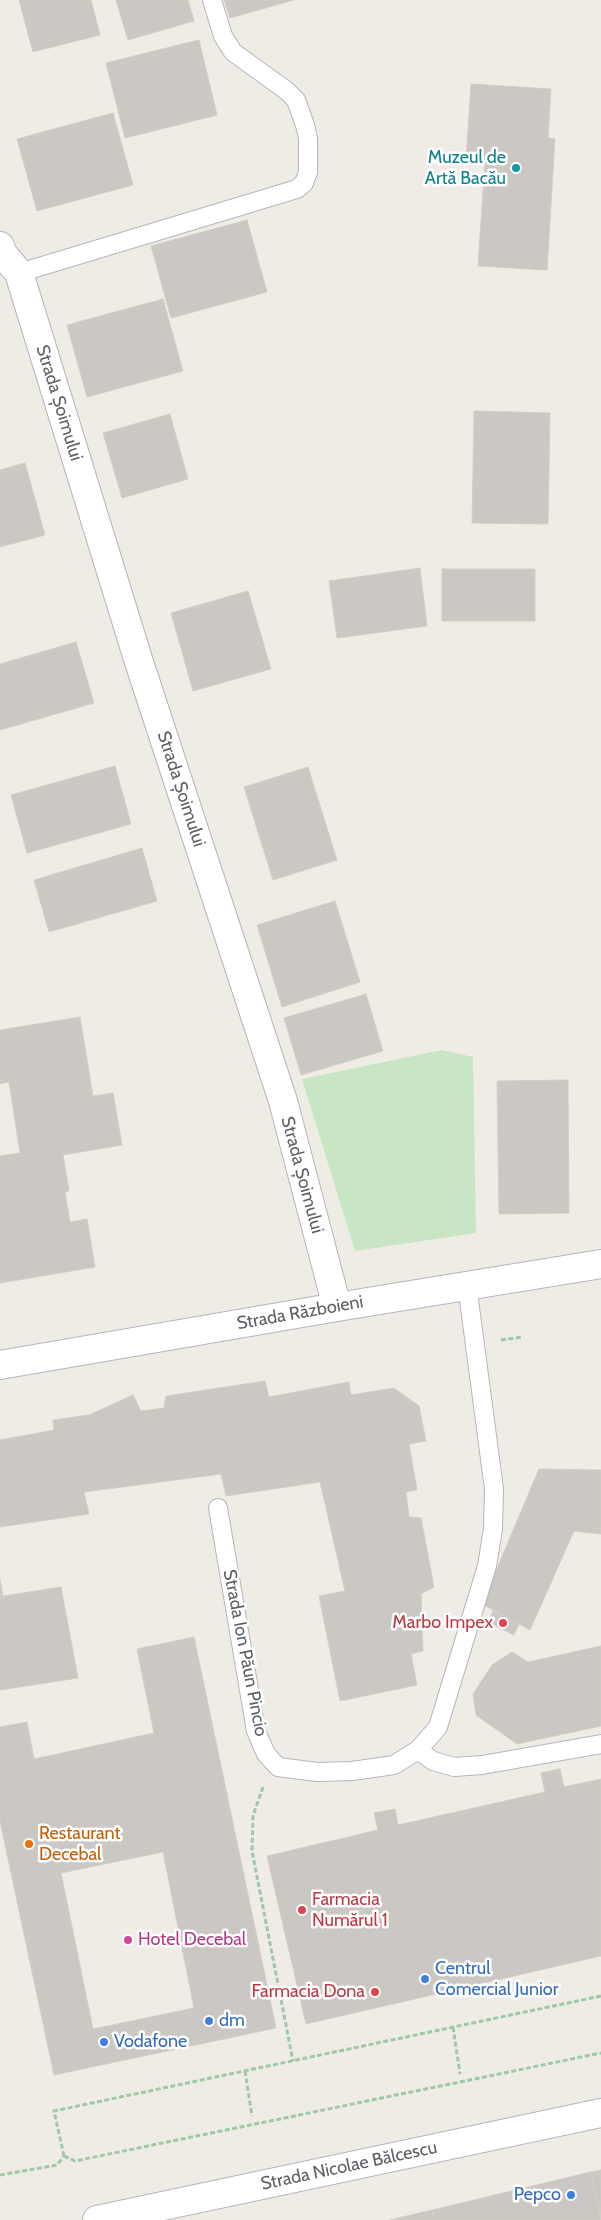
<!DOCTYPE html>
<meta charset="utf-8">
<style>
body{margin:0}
canvas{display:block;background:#efece6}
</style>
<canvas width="601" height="2220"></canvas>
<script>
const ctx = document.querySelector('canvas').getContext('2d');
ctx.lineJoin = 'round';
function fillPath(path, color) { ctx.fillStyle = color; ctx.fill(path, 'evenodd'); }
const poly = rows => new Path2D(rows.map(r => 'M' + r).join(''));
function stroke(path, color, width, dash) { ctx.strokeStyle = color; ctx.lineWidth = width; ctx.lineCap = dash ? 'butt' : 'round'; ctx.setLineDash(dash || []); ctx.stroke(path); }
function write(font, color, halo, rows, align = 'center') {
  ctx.font = font + ' Cabin,sans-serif'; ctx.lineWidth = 5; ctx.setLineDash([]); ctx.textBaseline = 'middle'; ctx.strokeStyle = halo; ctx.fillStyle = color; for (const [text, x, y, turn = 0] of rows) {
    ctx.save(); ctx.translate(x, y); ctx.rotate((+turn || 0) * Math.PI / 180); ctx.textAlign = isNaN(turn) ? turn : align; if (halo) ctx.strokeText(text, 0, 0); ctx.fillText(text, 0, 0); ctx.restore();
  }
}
const green = poly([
 [442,1050,473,1057,476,1233,355,1251,302,1079]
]);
const building = poly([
 [19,0,91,0,100,35,33,52,19,0],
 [116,0,188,0,194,21,128,40,116,0],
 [224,0,294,0,230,18,224,0],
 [199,40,217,115,125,138,106,63,199,40],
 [471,84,551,89,548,138,555,139,547,270,478,266,485,162,466,161,471,84],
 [113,113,133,185,37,211,17,139,113,113],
 [247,220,267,292,171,318,151,246,247,220],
 [163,299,183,371,87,397,67,325,163,299],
 [474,411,550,413,548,524,472,523,474,411],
 [170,414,188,479,122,498,103,433,170,414],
 [25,463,45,535,0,547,0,470,25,463],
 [420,568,427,626,337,638,329,581,420,568],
 [442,569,535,569,535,621,442,621,442,569],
 [248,591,271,669,193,691,171,613,248,591],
 [76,642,94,703,0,730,0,664,76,642],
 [115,766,131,824,27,853,11,795,115,766],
 [308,767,337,860,273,880,244,787,308,767],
 [142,848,157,901,49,932,34,880,142,848],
 [335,901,360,982,282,1007,257,925,335,901],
 [366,994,383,1051,301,1075,284,1018,366,994],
 [80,1017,93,1096,113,1093,122,1145,63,1155,69,1191,65,1192,70,1222,87,1219,95,1267,0,1283,0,1156,20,1153,9,1082,0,1084,0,1030,80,1017],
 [568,1080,569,1213,499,1214,497,1081,568,1080],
 [265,1381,269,1397,349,1382,351,1395,394,1388,419,1406,426,1441,409,1444,417,1490,406,1492,409,1517,421,1518,434,1587,421,1594,423,1651,411,1654,417,1685,340,1701,319,1596,345,1591,320,1482,226,1496,221,1474,84,1492,89,1514,0,1527,0,1440,54,1430,53,1420,89,1415,133,1395,141,1411,164,1408,166,1396,265,1381],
 [539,1469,601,1470,601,1534,574,1531,530,1630,482,1604,539,1469],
 [0,1580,3,1596,61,1587,78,1678,0,1690,0,1580],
 [493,1611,519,1624,514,1635,488,1622,493,1611],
 [194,1637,276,2028,54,2075,0,1821,0,1727,27,1722,34,1759,154,1733,137,1649,194,1637],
 [601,1646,601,1726,517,1744,476,1715,473,1694,492,1665,512,1652,528,1662,601,1646],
 [560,1769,564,1787,601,1779,601,1956,306,2024,267,1856,378,1830,374,1813,395,1809,398,1825,545,1792,541,1773,560,1769],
 [163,1852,194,2008,93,2029,61,1873,163,1852],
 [601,2170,601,2217,591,2172,601,2170],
 [591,2172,601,2220,434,2220,432,2210,591,2172],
 [432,2210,434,2220,390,2220,432,2210]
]);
const path = poly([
 [501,1340,523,1337],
 [263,1787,253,1816,252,1851,293,2061],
 [453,2027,460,2074],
 [245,2071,252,2116],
 [64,2156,54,2111,601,1996],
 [64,2156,75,2161,601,2053],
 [0,2175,57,2165,64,2156]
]);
const service = poly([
 [19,273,297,189,304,183,308,172,308,138,305,125,296,100,287,91,233,52,223,36,212,0],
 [218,1508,256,1731,266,1754,278,1767,317,1772,352,1771,394,1765,418,1750,438,1727,487,1566,493,1529,494,1489,467,1285],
 [418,1750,433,1761,454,1767,482,1765,601,1744]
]);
const minor = poly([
 [0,246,3,254,19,273,138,659,283,1101,337,1307]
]);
const tertiary = poly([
 [0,1365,337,1307,601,1264]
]);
const secondary = poly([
 [97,2220,601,2113]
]);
const markers = [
 [516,168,5,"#0f9aa8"],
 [503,1623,5,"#e0444e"],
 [29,1844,5,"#e8710a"],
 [302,1910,5,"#e0444e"],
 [128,1940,5,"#d1479c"],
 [425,1979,5,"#3f7fe0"],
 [375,1992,5,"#e0444e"],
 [209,2021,5,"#3f7fe0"],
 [104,2042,5,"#3f7fe0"],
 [571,2195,5,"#3f7fe0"]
];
const cultureNames = [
 ["Muzeul de",506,158],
 ["Artă Bacău",506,179]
];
const streetNames = [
 ["Strada Șoimului",59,403,73],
 ["Strada Șoimului",181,789,72],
 ["Strada Șoimului",302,1175,75],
 ["Strada Războieni",300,1313,-10],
 ["Strada Ion Păun Pincio",245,1653,79],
 ["Strada Nicolae Bălcescu",349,2166,-12]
];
const healthNames = [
 ["Marbo Impex",493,1623],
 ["Farmacia",312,1900,"left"],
 ["Numărul 1",312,1921,"left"],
 ["Farmacia Dona",365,1992]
];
const foodNames = [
 ["Restaurant",39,1834],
 ["Decebal",39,1855]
];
const hotelNames = [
 ["Hotel Decebal",138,1940]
];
const shopNames = [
 ["Centrul",435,1969],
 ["Comercial Junior",435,1990],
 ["dm",219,2021],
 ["Vodafone",114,2042],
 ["Pepco",561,2195,"right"]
];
fillPath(green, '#c8e6c4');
fillPath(building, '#cbc7c3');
stroke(building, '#d4cdc5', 1);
stroke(service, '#b3b7ba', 20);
stroke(minor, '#b3b7ba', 30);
stroke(tertiary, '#b3b7ba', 30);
stroke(secondary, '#b3b6ba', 30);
stroke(path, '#9ec9a5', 3, [5, 2.5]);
stroke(service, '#fff', 18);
stroke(minor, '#fff', 28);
stroke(tertiary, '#fff', 28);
stroke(secondary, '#fff', 28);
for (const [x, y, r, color] of markers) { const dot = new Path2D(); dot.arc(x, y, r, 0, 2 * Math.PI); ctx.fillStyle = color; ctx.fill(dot); stroke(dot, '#fff', 2); }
write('18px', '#0d838f', '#fff', cultureNames, 'right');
write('18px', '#5e6266', '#fff', streetNames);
write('18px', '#be3a42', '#fff', healthNames, 'right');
write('18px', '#c56008', '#fff', foodNames, 'left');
write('18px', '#b23c85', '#fff', hotelNames, 'left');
write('18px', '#366cbe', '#fff', shopNames, 'left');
</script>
